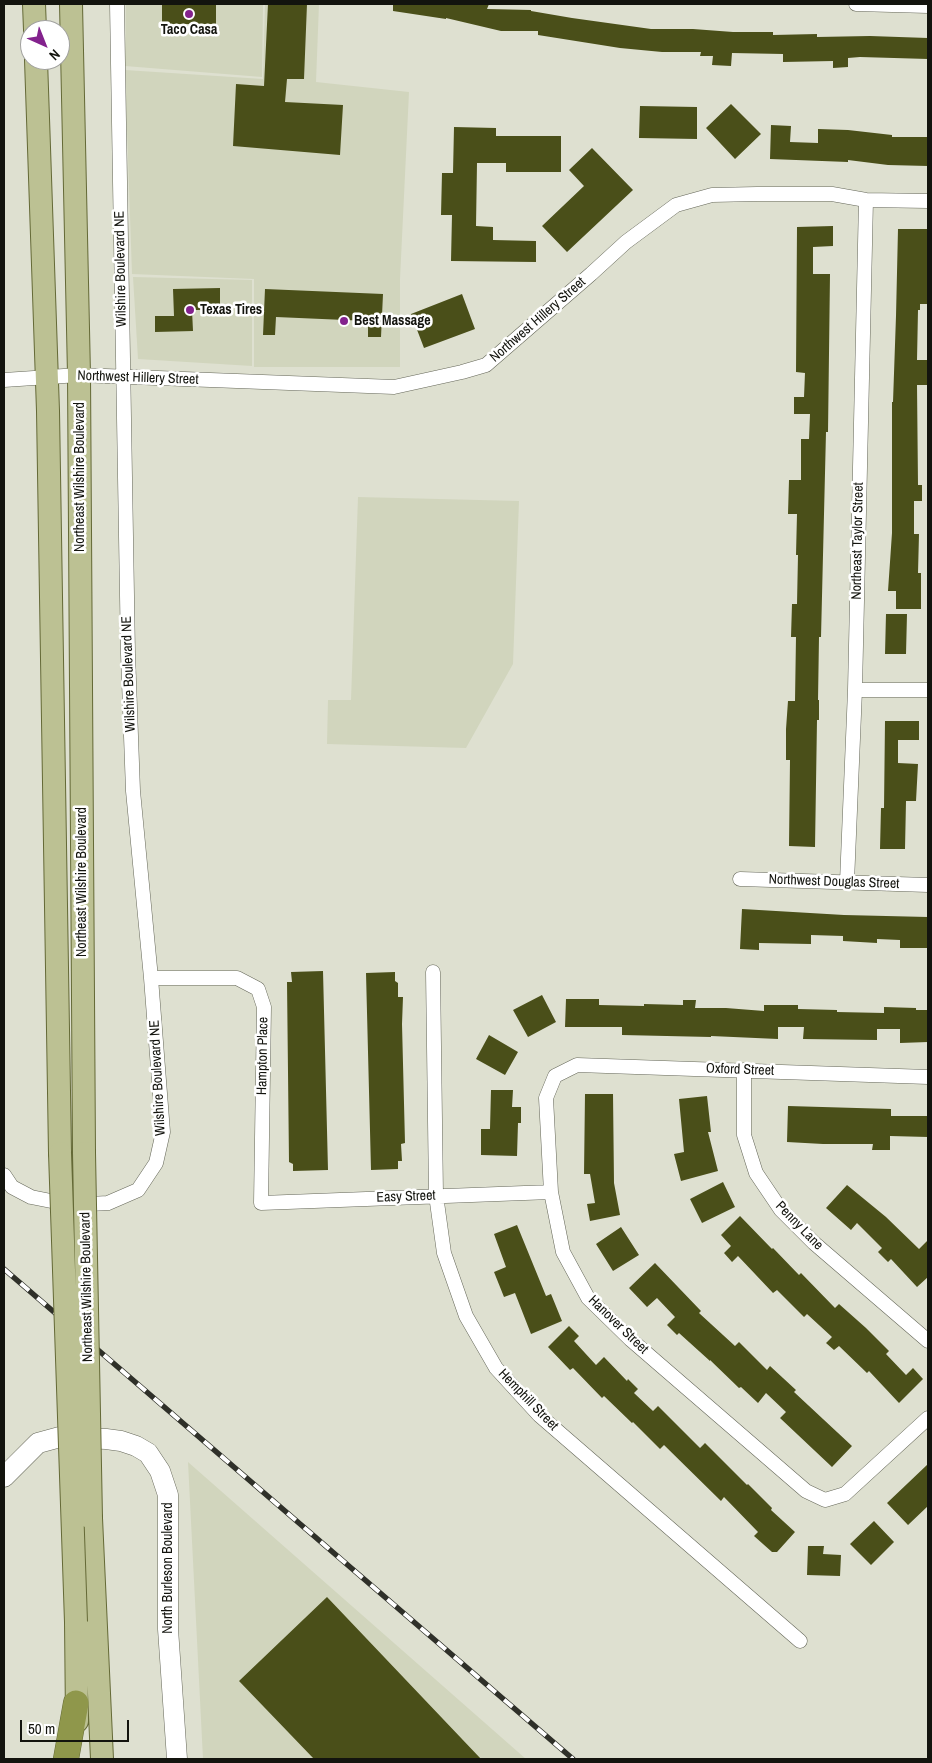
<!DOCTYPE html>
<style>
body{margin:0}
#map{position:relative;width:932px;height:1763px;overflow:hidden;background:#dee0d0;font-family:"Archivo Narrow",sans-serif}
canvas{display:block}
.frame{position:absolute;inset:0;border:5px solid #13140e;pointer-events:none}
.north{position:absolute;left:20px;top:20px;width:50px;height:50px;box-sizing:border-box;background:#fff;border:1px solid #a1a19f;border-radius:50%;rotate:136deg;font-size:14px;font-weight:700;line-height:20px;text-align:center;color:#13140e}
.north::after{content:'';display:block;margin:auto;width:18px;height:22px;background:#83228d;clip-path:polygon(50% 0,100% 100%,50% 72%,0 100%)}
.scale{position:absolute;left:20px;top:1720px;width:109px;height:22px;box-sizing:border-box;border:2px solid #13140e;border-top:0;padding-left:6px;font-size:15px;line-height:18px;white-space:nowrap;color:#13140e;-webkit-text-stroke:4px #fff;paint-order:stroke}
</style>
<div id="map">
<canvas width="932" height="1763"></canvas>
<div class="frame"></div>
<div class="north">N</div>
<div class="scale">50 m</div>
</div>
<script>
const ctx = document.querySelector('canvas').getContext('2d');
ctx.lineJoin = 'round';
function fillPath(path, color) { ctx.fillStyle = color; ctx.fill(path, 'evenodd'); }
const poly = rows => new Path2D(rows.map(r => 'M' + r).join(''));
function stroke(path, color, width, dash) { ctx.strokeStyle = color; ctx.lineWidth = width; ctx.lineCap = dash ? 'butt' : 'round'; ctx.setLineDash(dash || []); ctx.stroke(path); }
function write(font, color, halo, rows, align = 'center') {
  ctx.font = font + ' "Archivo Narrow",sans-serif'; ctx.lineWidth = 5; ctx.setLineDash([]); ctx.textBaseline = 'middle'; ctx.strokeStyle = halo; ctx.fillStyle = color; for (const [text, x, y, turn = 0] of rows) {
    ctx.save(); ctx.translate(x, y); ctx.rotate((+turn || 0) * Math.PI / 180); ctx.textAlign = isNaN(turn) ? turn : align; if (halo) ctx.strokeText(text, 0, 0); ctx.fillText(text, 0, 0); ctx.restore();
  }
}
const built = poly([
 [126,4,263,4,262,77,125,66],
 [265,4,319,4,316,82,409,92,400,279,400,367,254,367,254,279,132,274,125,70,263,79],
 [133,277,252,280,252,366,138,359],
 [358,497,519,501,513,664,466,748,327,744,328,700,351,700],
 [188,1462,526,1759,203,1759]
]);
const building = poly([
 [162,4,216,4,216,24,162,24],
 [268,4,307,4,304,79,287,79,285,102,343,105,340,155,233,146,236,84,264,86],
 [393,4,489,4,487,9,531,10,531,11,572,18,651,29,693,29,733,32,773,32,773,35,817,34,817,37,870,36,928,38,928,59,860,57,848,58,848,67,833,68,833,61,783,62,783,54,732,53,731,66,712,65,713,56,700,56,701,52,662,52,620,48,538,35,538,31,501,31,446,18,446,19,393,11],
 [731,104,761,134,735,159,706,128],
 [640,106,697,107,697,139,639,138],
 [771,125,791,126,790,142,818,143,818,129,848,130,892,135,892,137,928,137,928,166,888,165,848,160,848,162,770,159],
 [454,127,496,128,496,136,561,136,561,172,506,172,506,163,477,163,476,226,493,227,493,240,536,241,536,262,451,261,452,215,441,215,442,173,453,173],
 [592,148,633,190,567,252,542,226,584,186,569,170],
 [833,226,833,246,813,247,813,274,830,274,828,432,826,432,821,637,819,637,818,700,819,700,819,720,817,720,815,847,789,846,790,760,786,760,786,729,788,701,795,701,796,637,791,637,792,604,797,604,798,555,796,555,797,514,788,514,789,480,801,480,801,439,809,439,810,414,794,414,794,397,804,397,805,373,796,372,797,227],
 [898,229,928,229,928,304,920,304,920,310,918,310,917,360,928,360,928,385,917,385,918,485,922,485,922,501,914,501,914,534,919,534,918,573,921,573,921,609,896,609,896,591,888,591,892,533,892,402,893,402,896,316],
 [220,288,220,310,192,310,193,331,155,332,155,316,174,316,173,289],
 [265,289,383,294,381,337,368,337,368,321,276,317,275,335,263,335],
 [462,294,475,329,424,348,411,314],
 [886,614,907,614,906,654,885,654],
 [885,721,919,721,919,740,898,740,898,763,918,764,916,801,906,801,905,849,880,849,881,808,884,808],
 [742,909,844,915,928,917,928,948,900,948,900,940,877,939,877,943,843,941,843,936,811,935,811,944,759,943,759,950,740,949],
 [323,971,328,1170,293,1171,293,1164,289,1162,287,982,292,982,291,972],
 [395,972,395,981,398,983,398,997,403,997,402,1024,405,1143,401,1144,402,1161,398,1161,398,1169,371,1170,366,973],
 [542,995,556,1022,528,1037,513,1010],
 [566,999,599,999,599,1005,644,1006,644,1004,683,1005,683,1000,696,1000,695,1008,726,1008,764,1011,764,1005,798,1005,798,1009,837,1010,837,1012,884,1013,884,1007,916,1008,916,1010,928,1010,928,1042,900,1043,900,1029,877,1029,877,1040,803,1039,804,1027,778,1027,778,1039,711,1036,711,1037,622,1035,622,1027,565,1027],
 [489,1035,518,1052,505,1075,476,1059],
 [491,1090,513,1090,512,1107,521,1107,521,1123,518,1123,517,1156,481,1155,481,1129,490,1129],
 [585,1094,613,1094,614,1183,620,1215,590,1221,587,1204,595,1203,590,1174,584,1174],
 [707,1096,711,1132,708,1132,718,1171,681,1181,674,1154,684,1152,679,1099],
 [788,1106,891,1109,891,1116,928,1116,928,1137,890,1136,890,1150,872,1150,873,1144,823,1144,787,1142],
 [723,1182,735,1207,702,1223,690,1199],
 [847,1185,886,1217,919,1249,928,1240,928,1277,917,1287,891,1259,888,1262,878,1252,882,1248,857,1223,851,1230,826,1208],
 [740,1216,772,1249,773,1248,799,1275,801,1273,835,1308,839,1304,866,1328,889,1351,886,1354,906,1375,913,1368,923,1379,899,1403,869,1371,867,1373,839,1346,834,1350,826,1343,832,1337,807,1314,804,1317,777,1290,773,1293,738,1256,732,1262,724,1253,731,1246,721,1235],
 [517,1225,546,1296,551,1294,562,1321,531,1334,515,1293,504,1297,494,1272,506,1267,494,1234],
 [621,1227,639,1255,613,1271,596,1244],
 [655,1263,701,1311,699,1313,735,1346,739,1342,767,1370,770,1366,796,1390,794,1392,852,1446,832,1467,780,1418,786,1412,766,1393,758,1403,741,1387,739,1388,710,1360,710,1361,679,1333,677,1335,667,1325,675,1317,657,1298,647,1307,629,1288],
 [569,1326,579,1336,574,1341,596,1365,604,1357,627,1381,628,1379,638,1389,634,1393,653,1411,658,1406,700,1448,705,1443,747,1485,748,1484,772,1508,771,1510,795,1532,777,1552,772,1552,754,1536,758,1532,724,1497,721,1501,664,1445,660,1449,633,1422,632,1423,604,1396,602,1398,573,1368,570,1370,548,1347],
 [928,1464,928,1506,908,1525,887,1503],
 [874,1521,894,1542,871,1565,850,1544],
 [808,1546,824,1546,823,1554,841,1555,840,1576,807,1575],
 [327,1597,481,1759,314,1759,239,1681]
]);
const minor = poly([
 [856,4,928,6],
 [4,380,79,375,394,387,462,372,486,365,591,274,626,242,676,205,712,195,757,194,832,194,866,200,928,201],
 [855,690,928,690],
 [740,879,928,885],
 [847,882,855,690,866,200],
 [433,972,436,1195,444,1253,466,1316,496,1368,539,1415,800,1641],
 [151,978,237,978,258,989,264,1007,261,1203,551,1192],
 [744,1070,744,1135,756,1173,781,1210,814,1243,928,1341],
 [928,1077,577,1065,555,1076,546,1098,551,1192,563,1252,588,1298,630,1339,806,1491,825,1500,845,1494,928,1418],
 [4,1175,12,1187,31,1197,71,1205,108,1203,138,1190,156,1163,163,1132,151,978,133,791,128,654,117,4]
]);
const secondary = poly([
 [4,1477,38,1443,60,1437,106,1439,121,1441,136,1446,148,1453,160,1471,168,1495,168,1629,177,1759]
]);
const primary = poly([
 [34,4,35,30],
 [71,4,79,375,84,1153],
 [36,60,48,411,60,1153],
 [91,1518,102,1759],
 [76,1622,77,1721]
]);
const motorway = poly([
 [66,1759,76,1703]
]);
const rail = poly([
 [4,1269,573,1759]
]);
const primaryBridge = poly([
 [60,1153,76,1622],
 [84,1153,91,1518]
]);
const markers = [
 [189,14,5,"#83228d"],
 [190,310,5,"#83228d"],
 [344,321,5,"#83228d"]
];
const poiNames = [
 ["Taco Casa",189,30,"center"],
 ["Texas Tires",200,310],
 ["Best Massage",354,321]
];
const streetNames = [
 ["Wilshire Boulevard NE",121,269,-91],
 ["Northwest Hillery Street",538,320,-41],
 ["Northwest Hillery Street",138,378,2],
 ["Northeast Wilshire Boulevard",80,477,-90],
 ["Northeast Taylor Street",858,541,-89],
 ["Wilshire Boulevard NE",129,674,-92],
 ["Northeast Wilshire Boulevard",82,882,-90],
 ["Northwest Douglas Street",834,882,2],
 ["Hampton Place",263,1056,-89],
 ["Oxford Street",740,1070,2],
 ["Wilshire Boulevard NE",158,1078,-93],
 ["Easy Street",406,1197,-2],
 ["Penny Lane",799,1226,46],
 ["Northeast Wilshire Boulevard",87,1287,-91],
 ["Hanover Street",618,1325,44],
 ["Hemphill Street",528,1400,46],
 ["North Burleson Boulevard",168,1568,-90]
];
fillPath(built, '#d1d5bd');
fillPath(building, '#4a4f19');
stroke(minor, '#656759', 15);
stroke(secondary, '#656759', 21);
stroke(primary, '#646936', 24);
stroke(motorway, '#646936', 26);
stroke(minor, '#fff', 14);
stroke(secondary, '#fff', 20);
stroke(primary, '#bcc193', 22);
stroke(motorway, '#8f974b', 25);
stroke(rail, '#2f3029', 5.5);
stroke(rail, '#fff', 4, [11]);
stroke(primaryBridge, '#646936', 24, []);
stroke(primaryBridge, '#bcc193', 22);
for (const [x, y, r, color] of markers) { const dot = new Path2D(); dot.arc(x, y, r, 0, 2 * Math.PI); ctx.fillStyle = color; ctx.fill(dot); stroke(dot, '#fff', 2); }
write('bold 14px', '#13140e', '#fff', poiNames, 'left');
write('14px', '#13140e', '#fff', streetNames);
</script>
